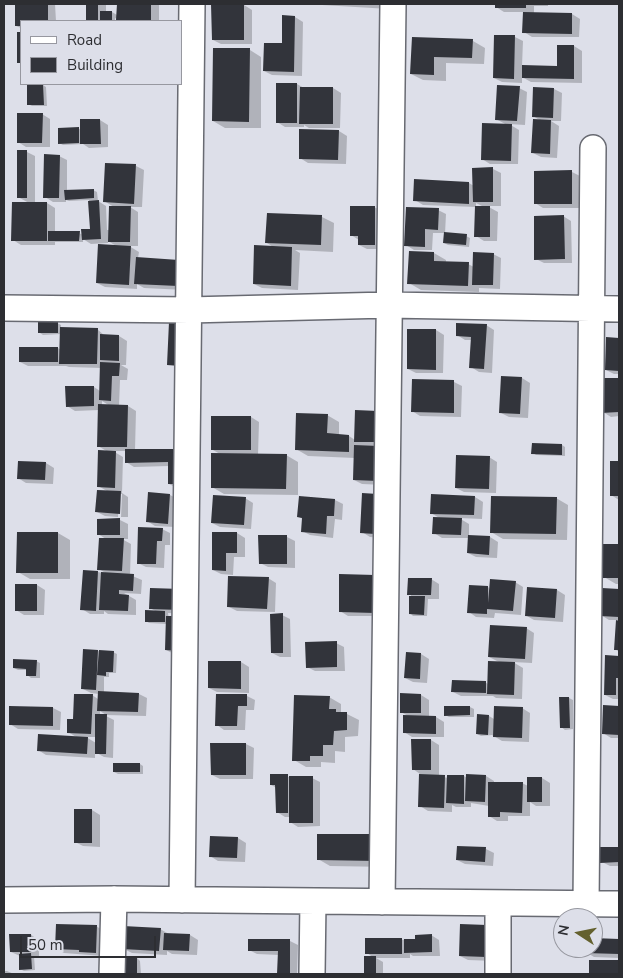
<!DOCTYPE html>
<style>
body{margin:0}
#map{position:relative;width:623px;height:978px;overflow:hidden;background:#dddfe9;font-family:"Nunito Sans",sans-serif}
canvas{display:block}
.frame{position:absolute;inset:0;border:5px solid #2d2e32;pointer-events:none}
.legend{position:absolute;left:20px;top:20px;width:162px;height:65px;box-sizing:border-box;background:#dddfe9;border:1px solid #9798a0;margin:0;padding:6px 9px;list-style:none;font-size:15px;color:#2d2e32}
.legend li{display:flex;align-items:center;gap:10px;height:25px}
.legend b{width:25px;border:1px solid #9798a0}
.north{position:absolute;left:553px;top:908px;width:50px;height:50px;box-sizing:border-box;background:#dddfe9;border:1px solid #9798a0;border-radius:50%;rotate:281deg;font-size:14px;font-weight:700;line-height:20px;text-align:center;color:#2d2e32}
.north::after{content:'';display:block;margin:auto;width:18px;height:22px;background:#64612e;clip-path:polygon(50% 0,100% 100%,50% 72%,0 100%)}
.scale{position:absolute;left:20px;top:936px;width:136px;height:22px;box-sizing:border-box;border:2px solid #2d2e32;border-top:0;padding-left:6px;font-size:15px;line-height:18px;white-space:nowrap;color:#2d2e32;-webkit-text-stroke:4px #dddfe9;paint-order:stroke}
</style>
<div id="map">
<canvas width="623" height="978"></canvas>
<div class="frame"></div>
<ul class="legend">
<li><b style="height:6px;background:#fff"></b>Road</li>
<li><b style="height:14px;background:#32343b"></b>Building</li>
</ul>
<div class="north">N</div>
<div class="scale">50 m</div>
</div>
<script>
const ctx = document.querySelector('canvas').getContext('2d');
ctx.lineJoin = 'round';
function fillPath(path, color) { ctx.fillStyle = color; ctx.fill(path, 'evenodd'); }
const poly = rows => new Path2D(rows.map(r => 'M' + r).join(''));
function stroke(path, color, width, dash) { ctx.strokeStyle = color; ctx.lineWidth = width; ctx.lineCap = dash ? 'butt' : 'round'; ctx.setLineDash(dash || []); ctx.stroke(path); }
const shadow = poly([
 [16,4,55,4,56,21,21,21,21,28,16,26],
 [87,4,106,4,106,12,112,12,117,15,118,4,159,4,159,21,121,21,115,18,115,21,87,21],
 [320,4,390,4,389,9,322,5],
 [497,4,548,4,548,6,534,6,534,14,572,14,580,19,579,37,532,37,524,32,524,12,504,12,496,7],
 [244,5,252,10,252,44,221,44,213,40],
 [283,17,295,17,303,22,302,76,272,75,264,71,283,44],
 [495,36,515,37,523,41,522,66,558,67,559,46,574,46,582,51,582,83,531,82,522,77,522,83,502,82,494,78],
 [413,39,473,41,485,48,484,64,446,63,446,81,423,80,411,74],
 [250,50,261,57,261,128,225,128,213,121],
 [297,84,304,88,333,88,341,93,340,128,309,128,304,125,304,127,285,127,277,122],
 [43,85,46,87,47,106,32,106,28,104],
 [519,88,527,92,525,125,509,124,519,130,518,164,490,164,482,159,507,125,496,119],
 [554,89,562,93,561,121,551,121,559,126,557,158,541,157,533,153,541,121,533,116],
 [42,114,50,119,50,147,26,147,18,142],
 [81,120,100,120,108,125,108,147,89,148,83,144,63,145,59,143,78,128,81,130],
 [339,131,347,136,346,164,308,163,300,158],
 [27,152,35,156,35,203,47,203,55,208,55,232,79,233,83,235,91,230,89,200,69,201,66,200,66,202,53,202,45,197,59,156,67,160,67,191,93,190,97,192,98,201,106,206,107,230,110,230,114,207,104,201,136,166,144,170,142,207,130,207,138,212,138,246,129,246,139,252,138,258,185,290,144,288,137,284,137,289,105,287,97,283,118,247,108,241,108,243,91,244,83,239,83,242,55,242,55,245,21,245,13,240,29,203,18,197],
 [493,169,501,173,501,206,487,206,498,212,497,241,484,241,476,236,476,207,423,205,415,200,415,180,469,183,474,186],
 [476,203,484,207,476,207],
 [572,172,580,176,580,208,543,208,535,203],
 [374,207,382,211,383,249,367,249,359,245,359,240,351,235],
 [438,210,446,214,445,234,466,236,470,238,469,247,448,245,444,243,445,233,433,233,432,250,414,250,406,245],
 [563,216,571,221,572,263,544,263,536,259],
 [322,217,334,223,333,252,295,250,300,253,298,290,262,288,254,284,275,248,267,243],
 [434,253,446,260,446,263,468,264,474,267,493,254,501,258,500,289,479,288,479,292,421,290,409,283],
 [57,323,61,325,61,329,97,329,105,336,119,336,127,341,126,365,121,365,128,369,127,380,120,380,119,406,128,406,136,411,135,450,176,450,177,488,169,484,169,466,134,467,126,462,126,451,113,451,123,457,122,493,128,497,128,517,121,517,122,494,119,494,118,517,105,516,97,512,107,491,98,486,108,452,98,446,99,410,75,411,67,406,94,387,100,391,101,368,69,367,66,366,28,366,20,362,58,348,61,350,61,334,43,335,40,333],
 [102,401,110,406,102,405],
 [486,325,494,330,492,373,479,372,471,367,472,340,465,340,457,335],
 [436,330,444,335,443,373,416,373,408,369],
 [607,338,619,339,619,374,614,374,606,370],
 [522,378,530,383,528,418,509,417,501,413],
 [602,379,619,379,619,416,611,417,603,412],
 [454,382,462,386,461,417,420,416,412,411],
 [377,412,385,485,362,484,354,480,355,458,308,456,296,449,327,415,339,422,339,435,349,436,355,440],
 [251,417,259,422,258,455,286,455,298,462,298,495,224,494,212,487,220,454,213,450],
 [562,445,565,447,565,456,536,455,533,453],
 [489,457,497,462,496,493,464,492,456,488],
 [612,462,619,462,619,500,611,495],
 [46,463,54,468,53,484,26,483,18,478],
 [363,494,383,538,370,537,362,532],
 [170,495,178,499,175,527,155,526,147,521],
 [300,497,335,500,343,504,342,520,335,519,333,538,310,535,302,531,303,519,299,517],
 [475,497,483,502,482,519,459,518,469,524,469,536,490,537,498,542,497,558,476,557,468,553,469,538,442,538,434,533,441,519,431,513],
 [245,498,253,503,251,529,220,527,212,523],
 [556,498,568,505,567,540,503,539,491,532],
 [98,520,120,520,128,524,128,539,122,539,131,544,130,575,142,580,141,594,124,593,136,600,136,615,108,614,104,611,104,614,90,614,82,609,98,572,107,574,99,569,106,539,98,534],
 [162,529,170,533,170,545,165,545,164,568,146,567,138,563],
 [18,533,58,533,70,540,70,579,30,579,18,572],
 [237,533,245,538,245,557,234,557,233,575,221,574,213,570],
 [287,537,295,541,295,568,268,567,260,563],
 [604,545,619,545,619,584,616,584,604,577],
 [268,578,276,583,275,612,237,611,229,607],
 [431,579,439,584,439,599,428,599,427,616,413,616,410,613,411,595],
 [382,580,382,616,348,616,340,611],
 [515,582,523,587,521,615,495,613,494,618,476,617,469,612,488,587,490,589],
 [37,585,45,590,44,615,24,615,16,610],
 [151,589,188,614,168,613,174,654,166,650,167,624,149,623,146,621,157,612,150,608],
 [603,589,619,591,619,652,615,649,617,620,609,620,601,615],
 [557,590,565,595,563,622,534,620,527,616],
 [282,615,290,619,291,657,280,657,272,653],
 [526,628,534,633,532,663,513,662,523,668,522,699,496,698,493,696,461,696,453,692,485,682,488,684,499,662,489,657],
 [336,643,344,647,345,671,315,671,307,667],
 [97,651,113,652,117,654,116,673,109,673,109,677,104,677,104,692,139,694,147,698,146,716,106,715,100,711,100,715,106,716,114,720,113,758,104,757,95,752,95,758,46,755,38,750,78,738,68,732,74,720,92,695,98,699,99,694,91,693,83,689],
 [86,737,96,737,96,743],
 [421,654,429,659,427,683,413,682,405,678],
 [606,657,619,657,619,699,613,699,605,695],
 [36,661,40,663,40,678,31,678,27,675,27,670,18,670,14,668],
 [210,662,241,662,249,667,249,693,217,692,209,688],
 [401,695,421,695,429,700,429,717,436,717,444,722,444,737,412,737,404,732,408,716,401,712],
 [247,696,255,700,254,710,246,710,245,730,224,730,217,725],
 [329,697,341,704,341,713,347,714,359,720,358,736,345,737,345,752,335,751,335,763,321,762,321,767,306,767,294,760],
 [569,698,573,700,573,729,565,730,561,727],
 [604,706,619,707,619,738,611,738,603,733],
 [470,707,474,709,474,717,449,717,445,715,445,708],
 [53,708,61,712,60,730,18,729,10,724],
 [522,708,530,713,529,742,502,741,492,735,481,736,477,734,478,716,489,716,494,719],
 [431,740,439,745,439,776,448,778,448,776,464,776,467,778,486,776,494,781,494,783,522,783,528,786,542,778,550,783,550,806,536,806,530,802,530,816,508,816,508,821,497,821,489,816,489,806,471,803,471,807,456,807,452,805,452,812,428,811,420,806,420,774,413,769],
 [246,744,254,748,253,779,220,779,212,775],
 [140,764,143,766,143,774,118,774,114,772],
 [271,776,312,778,320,782,320,826,298,827,290,822,290,817,285,817,277,812,277,788,271,785],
 [92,810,100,815,100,847,83,846,75,842],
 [318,835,389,867,330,866,318,859],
 [211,837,238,838,246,843,245,862,218,861,210,856],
 [602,848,619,848,619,866,610,866,602,862],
 [486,849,494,853,493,866,465,864,457,860],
 [461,925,494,961,468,960,460,956],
 [96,926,104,931,103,956,64,953,57,949],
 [160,929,169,934,190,935,198,940,197,955,172,954,167,951,167,955,132,953,124,949],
 [31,935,39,940,39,956,34,956,35,970,24,971,20,969,20,956,11,952],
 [431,935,439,940,440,956,413,956,410,954,410,958,376,958,383,962,383,974,365,974,365,957,374,958,367,953,367,939,417,940],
 [593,939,619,940,619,958,594,957,586,952,586,948,593,948],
 [290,941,298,945,297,974,279,974,279,955,257,954,249,950],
 [137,958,140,961,141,974,127,974,127,959],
 [4,971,7,971,14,974,4,974]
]);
const building = poly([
 [15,4,48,4,48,21,21,21,21,26,15,26],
 [86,4,98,4,98,21,86,21],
 [117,4,151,4,151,21,116,20],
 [211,4,244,4,244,40,212,40],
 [495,4,526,4,526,8,495,8],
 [100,11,112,11,112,21,100,21],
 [523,12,572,13,572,34,522,33],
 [282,15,295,16,294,72,263,71,264,43,282,43],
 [17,32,21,32,21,63,17,63],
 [494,35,515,35,514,79,493,78],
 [412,37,473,39,472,58,434,57,434,75,410,74],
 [557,45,574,45,574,79,522,78,522,65,557,66],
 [213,48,250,48,249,122,212,121],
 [276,83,297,83,297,123,276,123],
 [27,84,43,84,44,105,27,105],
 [497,85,520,86,517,121,495,120],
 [300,87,333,87,333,124,299,124],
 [533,87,554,88,553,118,532,117],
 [17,113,43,113,42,143,17,143],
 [80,119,100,119,101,144,80,144],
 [533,119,551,120,550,154,531,153],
 [482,123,512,124,511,161,481,160],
 [79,127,79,143,58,144,58,128],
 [299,129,339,130,338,160,299,159],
 [17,150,27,150,27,198,17,198],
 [44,154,60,155,59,198,43,198],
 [105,163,136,164,134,204,103,202],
 [493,167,493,202,473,202,472,168],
 [572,170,572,204,534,204,534,171],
 [414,179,469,182,469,204,413,201],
 [94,189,94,198,65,200,64,190],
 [99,200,101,239,82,240,81,229,90,229,88,201],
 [12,202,47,202,47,241,11,241],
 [109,206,131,206,130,242,108,242],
 [350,206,375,206,375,245,358,245,358,236,350,236],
 [475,206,490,206,490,237,474,237],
 [406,207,439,208,438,230,425,229,425,247,404,246],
 [267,213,322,215,321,245,265,243],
 [564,215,565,259,534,260,534,216],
 [48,231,80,231,79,241,48,241],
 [444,232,467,234,466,245,443,243],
 [98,244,131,246,129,285,96,283],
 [254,245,292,247,291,286,253,284],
 [409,251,434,252,434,261,469,262,468,286,407,284],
 [473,252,494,253,493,285,472,285],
 [136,257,179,260,178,286,134,284],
 [58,321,58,333,38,333,38,322],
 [169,322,181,322,180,366,167,365],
 [456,323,487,324,484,369,469,368,471,337,456,336],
 [60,327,98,328,97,364,59,364],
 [407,329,436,329,436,370,407,369],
 [100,334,119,335,119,361,100,360],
 [606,337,619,338,619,371,605,370],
 [19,347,58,347,58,362,19,362],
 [100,362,120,363,119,376,112,376,111,401,99,400],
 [501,376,522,377,520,414,499,413],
 [601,378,619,378,619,412,601,413],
 [412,379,454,380,454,413,411,412],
 [65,386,94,386,94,406,66,407],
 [98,404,128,405,127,447,97,447],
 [355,410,378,411,377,442,354,442],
 [296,413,328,414,327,433,349,435,349,452,295,450],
 [211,416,251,416,251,450,211,450],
 [532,443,562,444,562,455,531,454],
 [354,445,379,446,378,481,353,480],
 [125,449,177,449,177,484,168,484,168,462,125,463],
 [98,450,116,451,115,488,97,487],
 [211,453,287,454,286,489,211,488],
 [456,455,490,456,489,489,455,488],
 [18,461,46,462,45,480,17,479],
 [610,461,619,461,619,496,610,496],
 [97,490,121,491,120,514,95,512],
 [148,492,170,494,168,524,146,522],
 [362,493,378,494,375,534,360,533],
 [431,494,475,496,474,515,430,514],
 [213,495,246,497,244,525,211,523],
 [299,496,335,499,334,516,327,516,326,534,301,532,302,518,297,517],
 [491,496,557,497,556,534,490,533],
 [433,517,462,518,461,535,432,534],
 [120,518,120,535,97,535,97,519],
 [138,527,163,528,162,541,157,541,156,564,137,564],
 [17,532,58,532,58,573,16,573],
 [212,532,237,532,237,553,226,553,226,571,212,570],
 [258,535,287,535,287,564,259,564],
 [468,535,490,536,489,555,467,553],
 [99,538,124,538,122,571,97,570],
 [603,544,619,544,619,578,603,578],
 [83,570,98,571,96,611,80,610],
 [101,572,134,574,133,591,119,590,119,594,129,595,128,611,99,610],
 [339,574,375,575,375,613,339,612],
 [228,576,269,577,267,609,227,607],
 [408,578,432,578,431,595,407,595],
 [490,579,516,581,513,611,487,609,487,614,467,613,469,585,488,586,488,603],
 [15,584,37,584,37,611,15,611],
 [527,587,557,589,555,618,525,616],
 [150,588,181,589,181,610,149,609],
 [602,588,619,589,619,617,600,616],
 [409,596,425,596,424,615,409,614],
 [145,610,165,611,165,622,145,622],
 [283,613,283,653,271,653,270,614],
 [166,616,179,616,179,651,165,650],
 [616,620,619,621,619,650,614,650],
 [490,625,527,627,525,659,488,657],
 [337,641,337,667,306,668,305,642],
 [83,649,98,650,96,690,81,689],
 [99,650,114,651,113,672,106,672,106,676,97,675],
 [406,652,421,653,420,679,404,678],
 [605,655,619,656,619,678,616,678,616,695,604,695],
 [13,659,37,660,36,676,26,676,26,669,13,668],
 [208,661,241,661,241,689,208,688],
 [488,661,515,662,514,695,487,694],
 [452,680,486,681,486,693,451,692],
 [98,691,139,693,138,712,97,711],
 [400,693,421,694,421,713,400,713],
 [74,694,93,694,91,734,67,733,67,719,73,719],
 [216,694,247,694,247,706,238,706,237,726,215,726],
 [294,695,330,696,329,709,336,709,336,712,347,712,347,730,334,731,333,745,323,745,323,756,310,756,310,761,292,761],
 [559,697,569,697,570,728,560,728],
 [603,705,619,706,619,735,602,734],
 [9,706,53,707,53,726,9,725],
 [444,706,470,706,470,715,444,716],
 [494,706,523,707,522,738,493,737],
 [95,714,107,714,106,754,95,754],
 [477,714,489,715,488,735,476,734],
 [403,715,436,716,436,734,403,733],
 [38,734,88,737,87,754,37,751],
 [411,739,431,739,431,770,412,770],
 [210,743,246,743,246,775,211,775],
 [113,763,140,763,140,772,113,772],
 [270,774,288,774,288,813,276,813,275,785,270,785],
 [419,774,445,775,444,808,418,807],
 [466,774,486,775,485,802,465,801],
 [447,775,464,775,464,804,446,803],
 [289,776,313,776,313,823,289,823],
 [527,777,542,777,542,802,527,802],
 [488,782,523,782,522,813,500,812,500,817,488,817],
 [74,809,92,809,92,843,74,843],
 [317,834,377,834,377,861,317,860],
 [210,836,238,837,237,858,209,857],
 [457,846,486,847,485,862,456,860],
 [600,847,619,847,619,862,600,863],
 [56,924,97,925,96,953,79,952,79,950,55,949],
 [460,924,487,925,486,957,459,956],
 [123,926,161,928,159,951,122,949],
 [164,933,190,934,189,951,163,950],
 [9,934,31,934,32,952,10,952],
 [432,934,432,952,404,953,404,939,415,939,415,935],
 [365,938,402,938,402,954,365,954],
 [593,938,619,939,619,954,585,953,585,948,593,948],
 [248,939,290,939,290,974,277,974,278,951,248,951],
 [31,953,32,969,19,970,19,954],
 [364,956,376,956,376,974,364,974],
 [125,957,137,957,137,974,126,974],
 [589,960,619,960,619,974,589,974]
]);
const minor = poly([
 [4,308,189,310,388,305,619,309],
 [4,900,114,899,619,904],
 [182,900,192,4],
 [382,902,393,4],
 [586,904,593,148],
 [112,974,114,899],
 [312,974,313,901],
 [498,974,498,903]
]);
fillPath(shadow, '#0003');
fillPath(building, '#32343b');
stroke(minor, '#686a72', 28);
stroke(minor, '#fff', 25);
</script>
